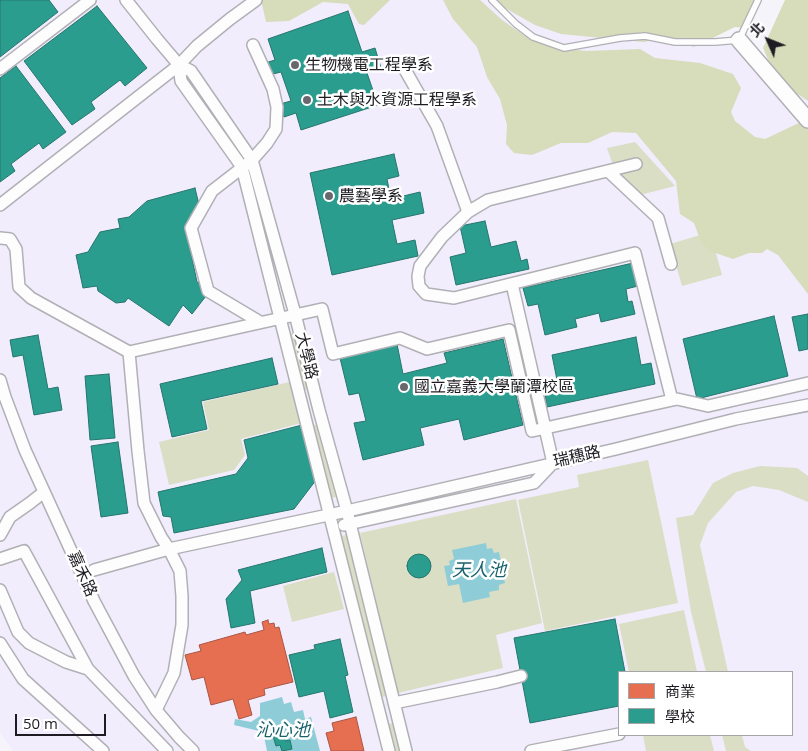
<!DOCTYPE html>
<meta charset="utf-8">
<style>
body{margin:0}
#map{position:relative;width:808px;height:751px;overflow:hidden;background:#f5f4fa;font-family:"Open Sans","Noto Sans TC",sans-serif}
canvas{display:block}
.legend{position:absolute;left:618px;top:671px;width:175px;height:65px;box-sizing:border-box;background:#fff;border:1px solid #a5a4a7;margin:0;padding:6px 9px;list-style:none;font-size:15px;color:#1e1c22}
.legend li{display:flex;align-items:center;gap:10px;height:25px}
.legend b{width:25px;border:1px solid #a5a4a7}
.north{position:absolute;left:743px;top:15px;width:50px;height:50px;-webkit-text-stroke:4px #fff;paint-order:stroke;rotate:314deg;font-size:14px;font-weight:700;line-height:20px;text-align:center;color:#1e1c22}
.north::after{content:'';display:block;margin:auto;width:18px;height:22px;background:#1e1c22;clip-path:polygon(50% 0,100% 100%,50% 72%,0 100%)}
.scale{position:absolute;left:15px;top:714px;width:91px;height:22px;box-sizing:border-box;border:2px solid #1e1c22;border-top:0;padding-left:6px;font-size:15px;line-height:18px;white-space:nowrap;color:#1e1c22;-webkit-text-stroke:4px #fff;paint-order:stroke}
</style>
<div id="map">
<canvas width="808" height="751"></canvas>
<ul class="legend">
<li><b style="height:14px;background:#e76f51"></b>商業</li>
<li><b style="height:14px;background:#2a9d8f"></b>學校</li>
</ul>
<div class="north">北</div>
<div class="scale">50 m</div>
</div>
<script>
const ctx = document.querySelector('canvas').getContext('2d');
ctx.lineJoin = 'round';
function fillPath(path, color) { ctx.fillStyle = color; ctx.fill(path, 'evenodd'); }
const poly = rows => new Path2D(rows.map(r => 'M' + r).join(''));
function stroke(path, color, width, dash) { ctx.strokeStyle = color; ctx.lineWidth = width; ctx.lineCap = dash ? 'butt' : 'round'; ctx.setLineDash(dash || []); ctx.stroke(path); }
function write(font, color, halo, rows, align = 'center') {
  ctx.font = font + ' "Open Sans","Noto Sans TC",sans-serif'; ctx.lineWidth = 5; ctx.setLineDash([]); ctx.textBaseline = 'middle'; ctx.strokeStyle = halo; ctx.fillStyle = color; for (const [text, x, y, turn = 0] of rows) {
    ctx.save(); ctx.translate(x, y); ctx.rotate((+turn || 0) * Math.PI / 180); ctx.textAlign = isNaN(turn) ? turn : align; if (halo) ctx.strokeText(text, 0, 0); ctx.fillText(text, 0, 0); ctx.restore();
  }
}
const built = poly([
 [0,0,555,0,580,16,752,42,808,102,808,751,13,751,0,732],
 [619,672,792,672,792,735,619,735]
]);
const green = poly([
 [635,142,675,186,640,195,616,174,607,148],
 [710,232,722,275,682,286,670,244],
 [294,332,309,389,305,390,290,334],
 [298,380,309,421,241,439,245,455,234,470,169,485,159,442,209,430,203,402],
 [318,424,336,497,331,498,314,425],
 [648,460,678,603,545,631,518,500,579,487,577,475],
 [760,466,797,468,808,476,808,502,779,490,753,486,736,492,708,523,700,545,728,672,706,672,691,612,676,518,693,515,713,483,733,473],
 [516,499,542,623,496,635,503,668,398,693,360,533],
 [346,535,386,696,382,697,341,536],
 [334,572,344,609,292,622,283,586],
 [684,610,697,672,629,672,619,624],
 [393,723,401,751,396,751,389,724],
 [643,735,710,735,714,751,646,751],
 [722,735,742,735,745,747,751,751,726,751]
]);
const forest = poly([
 [248,0,390,0,364,25,359,24,348,4,323,2,289,21,266,22,262,4],
 [443,0,480,0,502,20,525,36,550,46,585,51,640,49,655,58,700,63,733,74,741,88,731,112,735,121,755,137,765,139,803,121,808,130,808,294,778,255,767,249,762,253,749,253,733,259,710,251,701,242,694,223,680,214,676,181,636,133,612,132,588,143,561,143,532,155,514,153,506,144,507,125,500,99,487,77,477,47,453,19],
 [495,0,755,0,745,28,735,27,694,47,661,38,644,42,561,34,535,25,500,5],
 [785,0,808,0,808,101,777,80,763,48]
]);
const water = poly([
 [486,543,487,549,492,548,494,553,499,552,505,583,499,585,499,590,489,592,490,597,463,603,459,584,448,586,444,566,450,565,449,561,454,559,452,550],
 [282,697,284,704,291,702,294,712,303,710,305,719,311,717,320,751,267,751,264,736,259,731,234,725,235,719,251,722,260,716,260,703]
]);
const shops = poly([
 [268,620,269,624,274,623,275,628,279,627,293,682,264,689,265,695,248,700,252,715,239,719,233,699,211,705,204,677,192,680,185,655,201,651,199,645,245,632,246,635,264,630,262,622,268,620],
 [356,717,364,751,331,751,326,733,334,731,332,723,356,717]
]);
const schools = poly([
 [0,0,49,0,58,12,0,57,0,0],
 [97,6,147,68,125,86,120,80,91,102,95,109,72,125,24,61,97,6],
 [348,11,362,52,375,48,381,68,367,73,378,105,301,130,296,113,284,117,280,104,291,101,281,72,269,75,265,63,275,60,268,39,348,11],
 [16,66,66,132,43,149,39,143,11,164,15,171,0,182,0,78,16,66],
 [394,154,399,176,387,179,391,199,420,192,424,213,392,220,397,244,415,240,418,256,332,275,310,173,394,154],
 [195,188,199,205,186,230,197,282,201,284,206,296,192,314,183,305,169,326,128,298,125,302,116,303,98,291,97,286,83,288,76,255,88,252,100,232,120,228,118,219,129,217,147,201,195,188],
 [485,221,491,247,516,241,521,261,527,259,529,269,456,285,450,257,466,253,460,226,485,221],
 [633,263,638,286,626,289,628,302,632,301,635,314,601,322,599,313,575,319,577,327,545,335,538,304,528,306,523,288,633,263],
 [808,314,808,349,799,351,792,317,808,314],
 [774,316,788,376,697,399,683,339,774,316],
 [38,335,48,389,58,387,62,410,34,415,23,355,13,357,10,340,38,335],
 [636,337,641,365,651,363,655,384,547,407,544,388,558,385,552,355,636,337],
 [503,339,523,425,464,440,459,419,420,428,424,445,363,460,354,423,366,421,359,393,349,395,340,358,397,344,403,374,447,363,444,353,503,339],
 [272,358,278,384,201,401,207,429,172,437,160,384,272,358],
 [109,374,115,438,90,440,85,376,109,374],
 [302,425,316,480,294,509,174,533,171,517,163,516,158,492,236,474,248,458,244,440,302,425],
 [118,442,128,513,101,517,91,446,118,442],
 [322,548,327,572,250,591,255,623,231,628,226,599,242,580,238,570,322,548],
 '407 566a12 12 0 1 1 24 0a12 12 0 1 1-24 0Z',
 [615,619,625,672,619,672,619,706,530,723,514,638,615,619],
 [340,639,348,675,345,676,353,712,330,718,324,691,299,697,289,655,315,649,314,645,340,639],
 [283,734,285,741,290,740,292,749,282,751,280,745,276,746,273,736,283,734]
]);
const service = poly([
 [492,0,516,24,533,37,564,48,620,38,645,36,675,42,715,42,739,40,758,0]
]);
const minor = poly([
 [126,0,157,39,179,65,191,71,252,160,295,314,319,410,347,511,406,751],
 [253,45,273,89,277,107,276,129,267,143,252,160,212,191,191,228,208,291,260,322],
 [179,65,181,81,242,167,389,751],
 [404,68,437,126,468,212],
 [0,69,90,0],
 [636,164,488,200,468,212,442,237,420,266,418,276,419,286,426,294,454,298,635,253,672,400],
 [608,171,658,218,671,264],
 [0,205,179,65,197,46,230,19,256,0],
 [0,238,10,239,16,249,19,287,31,298,129,352],
 [0,380,5,397,25,450,94,601,134,676,156,710,179,737,193,751],
 [344,525,534,483,553,463,512,284],
 [0,535,10,517,30,503,44,492],
 [0,559,24,551,88,669,167,751],
 [94,570,169,549,347,511,616,449,736,419,808,405],
 [0,590,18,632,29,643,66,662,88,669],
 [0,643,23,679,103,751],
 [394,703,497,682,521,676],
 [156,710,174,673,182,625,182,596,180,571,169,549,161,537,144,503,138,451,129,352,322,309,333,354,400,338,427,349,509,330,532,431,677,399,708,406,808,383],
 [531,751,619,734]
]);
const tertiary = poly([
 [739,40,808,120]
]);
const markers = [
 [295,65,5,"#69686e"],
 [307,100,5,"#69686e"],
 [329,196,5,"#69686e"],
 [404,387,5,"#69686e"]
];
const poiNames = [
 ["生物機電工程學系",305,65],
 ["土木與水資源工程學系",317,100],
 ["農藝學系",339,196],
 ["國立嘉義大學蘭潭校區",414,387]
];
const streetNames = [
 ["大學路",306,356,76],
 ["瑞穗路",577,457,-13],
 ["嘉禾路",82,574,66]
];
const waterNames = [
 ["天人池",479,571],
 ["沁心池",283,731]
];
fillPath(built, '#f1edfc');
fillPath(green, '#dadec4');
fillPath(forest, '#d7dcbb');
fillPath(water, '#8ecdd8');
fillPath(shops, '#e76f51');
stroke(shops, '#ab5643', 1);
fillPath(schools, '#2a9d8f');
stroke(schools, '#26766e', 1);
stroke(service, '#b1b0b5', 8);
stroke(minor, '#b1b0b5', 14);
stroke(tertiary, '#b1b0b5', 18);
stroke(service, '#fefdfe', 5.5);
stroke(minor, '#fefdfe', 11);
stroke(tertiary, '#fefdfe', 15);
for (const [x, y, r, color] of markers) { const dot = new Path2D(); dot.arc(x, y, r, 0, 2 * Math.PI); ctx.fillStyle = color; ctx.fill(dot); stroke(dot, '#fff', 2); }
write('16px', '#1e1c22', '#fff', poiNames, 'left');
write('16px', '#1e1c22', '#fff', streetNames);
write('italic 18px', '#18626c', '#fff', waterNames);
</script>
